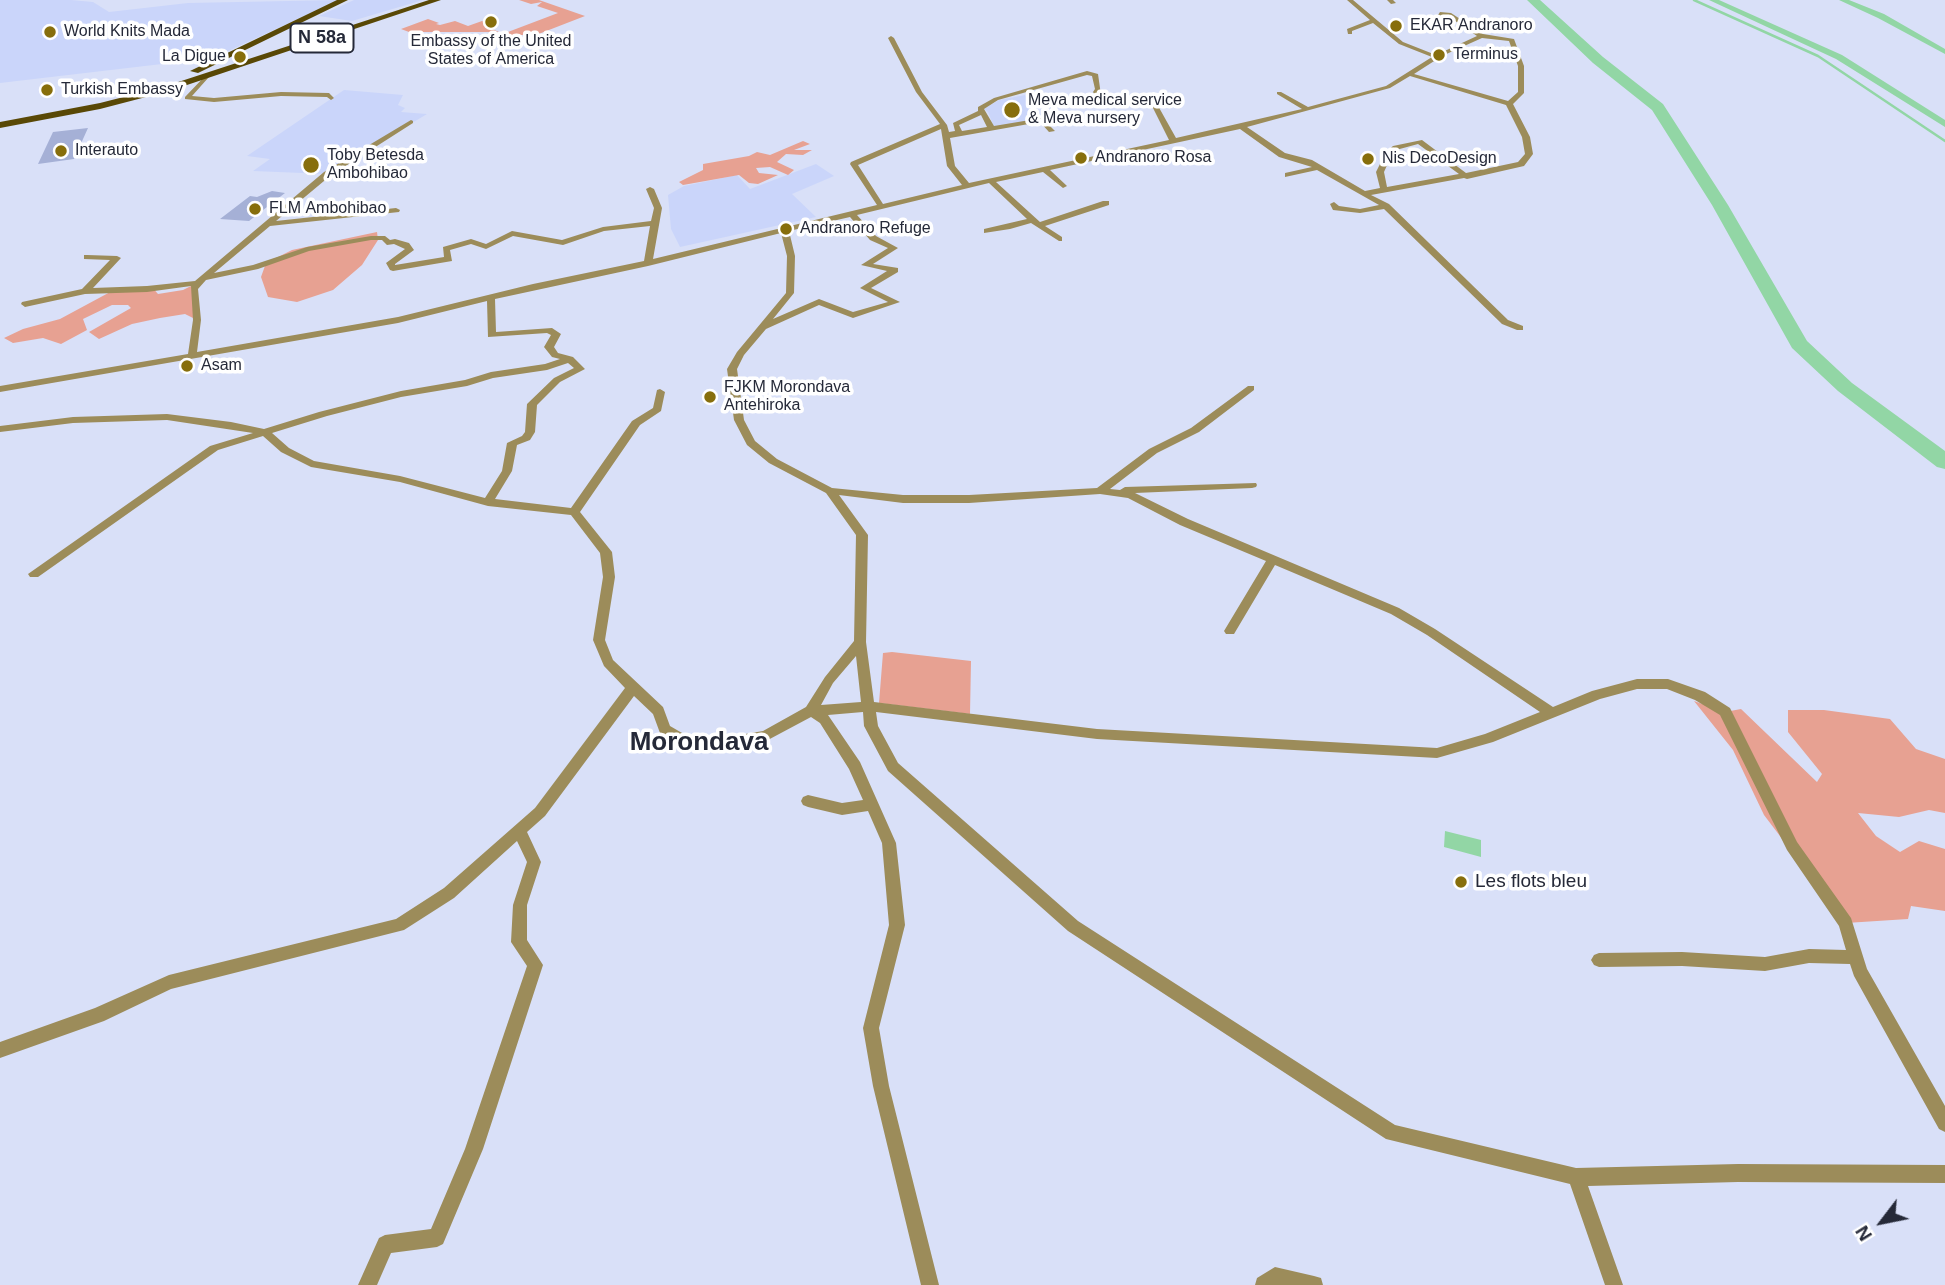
<!DOCTYPE html>
<style>
body{margin:0}
#map{position:relative;width:1945px;height:1285px;overflow:hidden;background:#d9e0f8;font-family:Arial,sans-serif}
canvas{display:block}
.north{position:absolute;left:1847px;top:1187px;width:70px;height:70px;-webkit-text-stroke:5px #fff;paint-order:stroke;rotate:238deg;font-size:19px;font-weight:700;line-height:28px;text-align:center;color:#252938}
.north::after{content:'';display:block;margin:auto;width:24px;height:32px;background:#252938;clip-path:polygon(50% 0,100% 100%,50% 72%,0 100%)}
</style>
<div id="map">
<canvas width="1945" height="1285"></canvas>
<div class="north">N</div>
</div>
<script>
const ctx = document.querySelector('canvas').getContext('2d');
ctx.lineJoin = 'round';
function fillPath(path, color) { ctx.fillStyle = color; ctx.fill(path, 'evenodd'); }
const poly = rows => new Path2D(rows.map(r => 'M' + r).join(''));
function stroke(path, color, width, dash) { ctx.strokeStyle = color; ctx.lineWidth = width; ctx.lineCap = dash ? 'butt' : 'round'; ctx.setLineDash(dash || []); ctx.stroke(path); }
function write(font, color, halo, rows, align = 'center') {
  ctx.font = font + ' Arial,sans-serif'; ctx.lineWidth = 7; ctx.setLineDash([]); ctx.textBaseline = 'middle'; ctx.strokeStyle = halo; ctx.fillStyle = color; for (const [text, x, y, turn = 0] of rows) {
    ctx.save(); ctx.translate(x, y); ctx.rotate((+turn || 0) * Math.PI / 180); ctx.textAlign = isNaN(turn) ? turn : align; if (halo) ctx.strokeText(text, 0, 0); ctx.fillText(text, 0, 0); ctx.restore();
  }
}
const built = poly([
 [0,0,71,0,93,2,109,12,188,3,339,0,213,58,0,83],
 [354,0,423,0,352,21,319,16],
 [344,90,403,95,398,105,405,108,401,112,427,114,327,174,253,171,270,159,247,156],
 [1025,95,1044,118,994,127,988,112,984,109,999,100],
 [816,164,834,176,792,194,816,217,680,247,671,229,668,195,684,186,737,175,750,189]
]);
const green = poly([
 [519,0,539,0,585,16,536,35,500,35,558,13,537,6,542,2,531,4],
 [428,19,439,23,436,24,440,25,455,21,468,26,482,21,487,23,483,25,499,32,409,32,401,29],
 [803,141,810,144,794,150,812,150,803,155,786,154,777,162,794,170,788,175,770,167,756,168,759,173,778,175,758,184,749,183,739,175,683,185,679,182,703,170,703,164,749,156,757,152,770,155],
 [377,232,378,240,362,265,333,290,297,302,268,297,261,277,266,263,292,250],
 [195,284,197,320,185,314,160,318,132,324,99,339,89,332,131,308,128,305,112,305,83,319,87,330,61,344,43,338,13,343,4,338,23,329,60,319,112,291,151,286,158,294,183,290],
 [892,652,971,661,970,714,879,703,883,653],
 [1694,701,1725,712,1741,709,1817,782,1822,774,1788,732,1788,710,1824,710,1890,719,1916,749,1945,759,1945,813,1929,810,1899,817,1858,813,1876,836,1900,852,1919,841,1945,849,1945,911,1911,906,1908,919,1846,923,1764,815,1733,750]
]);
const water = poly([
 [1445,831,1481,840,1481,857,1444,847]
]);
const stream = poly([
 [1694,0,1818,56,1945,141]
]);
const canal = poly([
 [1709,0,1719,0,1842,55,1945,120,1945,127,1836,59,1709,0],
 [1839,0,1849,0,1884,14,1945,49,1945,54,1878,18,1839,0]
]);
const river = poly([
 [1527,0,1540,0,1603,57,1663,104,1728,205,1807,341,1852,383,1945,451,1945,469,1937,467,1838,391,1792,348,1712,205,1652,110,1593,63,1527,0]
]);
const building = poly([
 [88,128,74,159,38,164,53,132],
 [272,191,285,193,249,221,220,219,250,196,257,197]
]);
const street = poly([
 [1347,0,1353,0,1403,42,1436,55,1477,36,1448,16,1438,15,1440,12,1451,13,1483,34,1514,39,1524,66,1524,93,1513,104,1530,137,1533,154,1524,166,1467,179,1464,178,1371,195,1389,204,1508,320,1523,326,1523,330,1517,330,1502,324,1384,209,1360,213,1333,210,1330,204,1334,202,1339,206,1360,209,1379,205,1317,170,1285,177,1285,173,1312,167,1279,157,1240,129,1050,170,1067,186,1063,188,1043,172,996,182,1040,222,1103,201,1109,201,1109,205,1045,226,1062,237,1062,241,1059,241,1031,223,1010,229,984,233,984,229,1027,219,989,183,857,215,876,236,898,248,873,264,898,268,898,272,871,288,900,302,853,318,819,305,766,329,744,355,737,369,744,420,755,441,777,459,832,488,903,495,969,495,1097,488,1149,449,1191,428,1248,386,1254,386,1254,390,1199,432,1157,453,1110,489,1120,490,1125,487,1256,483,1257,485,1256,487,1252,488,1135,493,1188,519,1399,608,1435,629,1553,707,1592,691,1637,679,1668,679,1705,692,1730,708,1797,842,1851,918,1867,969,1945,1106,1945,1132,1939,1129,1854,976,1850,964,1809,963,1765,971,1682,966,1599,967,1594,965,1591,960,1594,955,1599,953,1682,952,1765,957,1809,949,1846,950,1839,926,1787,850,1720,715,1695,700,1667,689,1637,689,1600,699,1493,742,1437,758,1097,739,876,712,878,726,898,763,1078,921,1395,1125,1576,1168,1738,1164,1945,1165,1945,1183,1738,1182,1588,1186,1623,1285,1605,1285,1570,1184,1386,1139,1068,931,888,771,864,726,863,712,828,715,860,762,896,843,905,925,879,1028,889,1086,939,1285,921,1285,873,1086,863,1028,889,925,882,843,868,811,842,815,808,807,803,805,801,801,803,797,808,795,842,803,863,800,849,769,820,723,811,717,766,741,716,749,687,747,660,733,653,714,634,696,545,816,527,832,541,862,527,905,527,940,543,965,483,1149,443,1244,437,1247,391,1253,377,1285,358,1285,379,1238,385,1235,431,1229,465,1149,527,966,511,942,513,905,527,862,517,841,454,898,404,930,171,989,104,1021,0,1058,0,1042,95,1008,169,975,396,919,444,888,535,808,625,688,604,666,593,640,603,577,600,553,571,515,488,506,400,482,311,467,281,452,263,436,218,450,38,577,30,577,28,574,210,446,253,433,167,420,73,423,0,432,0,426,73,417,167,414,231,422,264,429,319,412,401,391,465,380,491,372,545,364,560,359,552,357,544,347,551,335,547,333,488,337,487,301,398,323,0,392,0,386,188,354,193,320,191,286,147,292,85,294,25,307,21,304,22,302,82,289,110,260,84,259,84,255,87,255,117,256,121,258,93,288,147,286,195,281,324,172,411,120,413,121,413,123,330,176,276,221,396,208,400,210,399,212,270,226,214,273,253,265,307,247,371,236,385,236,390,240,395,239,409,243,414,250,395,264,395,265,444,257,443,247,471,239,486,244,512,231,562,240,603,227,651,221,654,208,646,189,650,187,654,189,662,208,653,259,877,205,850,164,851,162,940,124,916,92,888,38,891,36,894,38,922,92,947,125,949,132,955,131,953,123,978,111,978,107,994,98,1087,71,1098,74,1101,95,1148,98,1157,104,1176,138,1302,109,1277,94,1277,92,1281,92,1308,107,1386,86,1432,57,1399,44,1373,23,1352,31,1352,34,1348,34,1347,29,1370,20,1347,0],
 [1482,38,1509,41,1518,66,1518,92,1508,101,1414,74,1442,56,1482,38],
 [1087,75,1092,76,1095,89,1093,92,1097,98,1146,102,1152,106,1169,140,969,183,955,166,950,138,1040,122,1049,132,1055,131,1042,118,994,126,984,109,998,100,1087,75],
 [1410,76,1506,105,1522,137,1525,154,1518,162,1466,173,1422,140,1393,146,1386,152,1376,172,1380,188,1365,191,1312,160,1285,153,1247,127,1390,88,1410,76],
 [981,115,987,127,962,131,959,125,981,115],
 [941,129,947,166,962,185,883,204,858,165,941,129],
 [1418,144,1459,174,1387,187,1384,172,1393,152,1396,150,1418,144],
 [850,217,870,240,888,248,861,265,887,271,860,288,888,302,853,312,819,299,773,319,794,293,795,256,789,231,850,217],
 [650,226,644,261,533,284,398,317,197,352,201,320,198,289,206,280,258,269,309,251,371,240,382,240,387,245,394,244,405,249,386,263,390,270,393,271,452,261,450,250,471,244,486,249,513,236,563,245,604,231,650,226],
 [781,233,787,256,786,293,737,352,727,369,734,420,747,445,769,463,826,493,856,535,854,641,825,677,806,707,763,731,716,739,689,737,670,726,663,707,613,660,605,640,615,577,612,552,580,512,640,425,661,411,665,392,660,389,657,390,653,408,632,421,571,508,495,499,512,471,517,445,530,440,535,432,537,405,560,382,585,369,573,357,558,353,554,347,561,334,552,328,496,332,495,299,648,266,781,233],
 [568,363,574,368,554,378,527,404,525,432,522,436,507,443,502,471,485,498,400,476,314,461,289,448,272,433,327,416,401,397,467,386,493,378,547,370,568,363],
 [1100,494,1128,498,1180,525,1266,561,1224,631,1226,634,1234,634,1275,565,1391,614,1427,635,1540,712,1485,734,1437,748,1097,729,874,702,866,642,868,535,839,495,903,503,969,503,1100,494],
 [856,656,861,702,821,705,833,683,856,656],
 [1387,0,1393,0,1396,3,1391,4,1387,0],
 [206,75,209,77,192,96,214,98,281,92,329,93,334,98,331,100,327,97,281,96,214,102,185,99,185,97,206,75],
 [1275,1267,1314,1276,1321,1278,1323,1285,1255,1285,1257,1278,1275,1267]
]);
const primary = poly([
 [337,0,348,0,198,73,190,71,337,0],
 [429,0,441,0,169,91,100,109,0,128,0,122,100,103,163,87,429,0]
]);
const markers = [
 [491,22,7,"#876e0c"],
 [1396,26,7,"#876e0c"],
 [50,32,7,"#876e0c"],
 [1439,55,7,"#876e0c"],
 [240,57,7,"#876e0c"],
 [47,90,7,"#876e0c"],
 [1012,110,9,"#876e0c"],
 [61,151,7,"#876e0c"],
 [1081,158,7,"#876e0c"],
 [1368,159,7,"#876e0c"],
 [311,165,9,"#876e0c"],
 [255,209,7,"#876e0c"],
 [786,229,7,"#876e0c"],
 [187,366,7,"#876e0c"],
 [710,397,7,"#876e0c"],
 [1461,882,7,"#876e0c"]
];
const farPoinames = [
 ["EKAR Andranoro",1410,26],
 ["World Knits Mada",64,32],
 ["Embassy of the United",491,42,"center"],
 ["States of America",491,60,"center"],
 ["Terminus",1453,55],
 ["La Digue",226,57,"right"],
 ["Turkish Embassy",61,90],
 ["Meva medical service",1028,101],
 ["& Meva nursery",1028,119],
 ["Interauto",75,151],
 ["Toby Betesda",327,156],
 ["Ambohibao",327,174],
 ["Andranoro Rosa",1095,158],
 ["Nis DecoDesign",1382,159],
 ["FLM Ambohibao",269,209],
 ["Andranoro Refuge",800,229],
 ["Asam",201,366],
 ["FJKM Morondava",724,388],
 ["Antehiroka",724,406]
];
const shields = [
 [322,38,63]
];
const shieldNames = [
 ["N 58a",322,38]
];
const poiNames = [
 ["Les flots bleu",1475,882]
];
const districtNames = [
 ["Morondava",699,743]
];
fillPath(built, '#cad5fa');
fillPath(green, '#e7a192');
fillPath(water, '#92d6a5');
stroke(stream, '#92d6a5', 2.5);
fillPath(canal, '#92d6a5');
fillPath(river, '#92d6a5');
fillPath(building, '#a5b0d6');
fillPath(street, '#9c8c5a');
fillPath(primary, '#594806');
for (const [x, y, r, color] of markers) { const dot = new Path2D(); dot.arc(x, y, r, 0, 2 * Math.PI); ctx.fillStyle = color; ctx.fill(dot); stroke(dot, '#fff', 2.5); }
write('16px', '#252938', '#fff', farPoinames, 'left');
for (const [x, y, w] of shields) { const box = new Path2D(); box.roundRect(x - w / 2, y - 14.5, w, 29, 5); ctx.fillStyle = '#fff'; ctx.fill(box); stroke(box, '#252938', 2); }
write('bold 18px', '#252938', null, shieldNames);
write('19px', '#252938', '#fff', poiNames, 'left');
write('bold 26px', '#252938', '#fff', districtNames);
</script>
